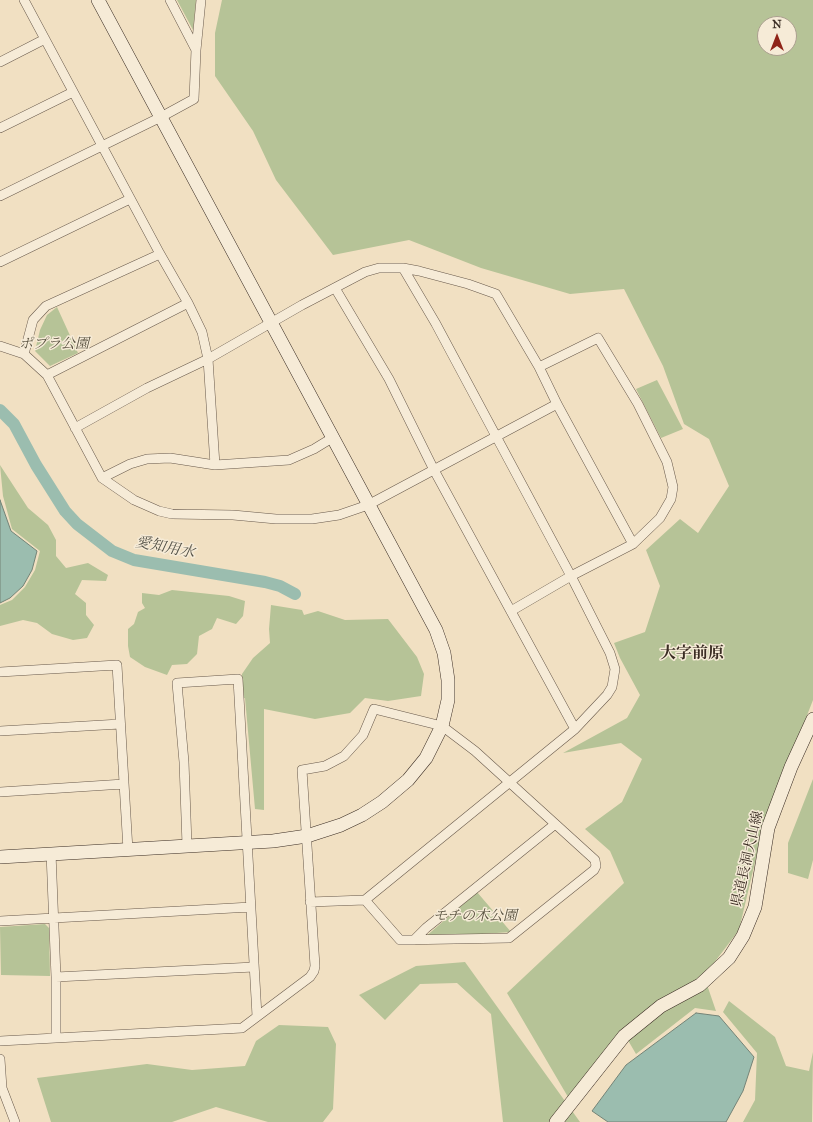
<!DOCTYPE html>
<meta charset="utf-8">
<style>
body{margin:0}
#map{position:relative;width:813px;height:1122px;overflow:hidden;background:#f1e0c2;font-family:"IM FELL Great Primer",serif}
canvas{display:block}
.north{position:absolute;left:757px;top:16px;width:40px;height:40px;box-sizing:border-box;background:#f6ebd7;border:1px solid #ab9f8f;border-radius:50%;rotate:0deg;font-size:11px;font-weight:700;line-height:16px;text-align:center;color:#3a2c23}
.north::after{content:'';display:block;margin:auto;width:14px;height:18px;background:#8f2418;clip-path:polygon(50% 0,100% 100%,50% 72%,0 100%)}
</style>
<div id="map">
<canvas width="813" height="1122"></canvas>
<div class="north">N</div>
</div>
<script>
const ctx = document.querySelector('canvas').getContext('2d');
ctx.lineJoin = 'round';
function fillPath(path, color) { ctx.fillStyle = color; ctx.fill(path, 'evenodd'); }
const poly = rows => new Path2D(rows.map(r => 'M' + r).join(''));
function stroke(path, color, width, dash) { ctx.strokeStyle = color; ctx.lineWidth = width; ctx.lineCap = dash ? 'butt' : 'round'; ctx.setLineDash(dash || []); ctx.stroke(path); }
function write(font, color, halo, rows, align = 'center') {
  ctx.font = font + ' "IM FELL Great Primer","Noto Serif JP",serif'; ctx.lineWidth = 3; ctx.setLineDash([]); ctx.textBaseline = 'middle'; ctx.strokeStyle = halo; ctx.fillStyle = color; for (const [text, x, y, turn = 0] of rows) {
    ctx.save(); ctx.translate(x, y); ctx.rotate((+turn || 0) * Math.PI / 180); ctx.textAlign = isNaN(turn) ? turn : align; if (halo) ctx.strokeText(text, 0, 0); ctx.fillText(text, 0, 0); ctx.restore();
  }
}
const green = poly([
 [177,0,196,0,193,30],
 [222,0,813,0,813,700,763,828,739,930,704,976,716,1011,695,1008,636,1054,622,1030,568,1097,507,993,624,883,610,851,585,829,622,802,642,759,621,743,563,753,627,718,640,695,620,658,614,643,645,632,660,586,646,550,680,519,698,533,729,486,709,439,684,424,663,366,624,289,570,294,481,268,409,240,333,255,276,180,253,131,215,76,215,33],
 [765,24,789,24,789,48,765,48],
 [57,307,78,353,50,366,35,351,40,330,47,315],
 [657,380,683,429,661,438,636,389],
 [0,465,28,508,48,525,56,540,56,556,66,568,88,563,108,575,106,581,82,580,75,594,86,603,86,615,94,625,87,638,73,640,52,634,37,623,23,620,0,626,0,605,12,600,25,587,35,570,40,551,12,529,3,496],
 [172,590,229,596,245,601,243,616,236,624,217,618,212,629,199,636,197,654,187,664,172,665,167,675,145,667,130,657,128,646,128,629,134,624,138,612,145,608,142,603,142,593,159,595],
 [271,605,302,610,304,615,318,611,345,620,388,619,417,657,424,674,421,696,388,701,365,698,350,713,315,719,264,709,264,810,255,809,245,698,241,699,242,674,253,658,270,643,269,629],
 [813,779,813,860,808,879,788,873,788,843],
 [477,892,511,932,424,938],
 [45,924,49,928,50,976,1,975,0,927],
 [465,962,580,1122,503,1122,491,1014,457,983,420,984,385,1020,359,995,416,966],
 [729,1001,775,1037,786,1066,809,1071,813,1052,812,1122,743,1122,755,1100,757,1053,723,1012],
 [279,1025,328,1027,336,1044,333,1109,323,1122,268,1122,216,1107,172,1122,51,1122,37,1078,147,1064,192,1070,245,1066,256,1041]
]);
const water = poly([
 [0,500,11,531,37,551,32,570,23,586,10,598,0,603,0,500],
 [696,1013,719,1016,754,1057,743,1091,726,1122,608,1122,592,1111,626,1065,696,1013]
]);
const canal = poly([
 [0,410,14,424,36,465,65,511,77,524,112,551,134,560,265,582,280,586,295,594]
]);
const street = poly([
 [24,0,160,254,188,303,202,332,208,359,215,465],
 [170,0,196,50],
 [0,62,45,39],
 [0,128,73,92],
 [0,196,161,117,194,99,196,50,201,0],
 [0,262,130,199],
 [335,288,389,379,434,470,575,729],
 [0,346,24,354,47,375,102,478,134,500,159,511,172,514,233,515,276,519,312,519,339,515,368,505,557,404],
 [24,354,33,320,46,306,160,254],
 [539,367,598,338,638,404,667,462,673,487,671,499,660,518,633,544],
 [47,375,188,303],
 [75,428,147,388,208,359,302,305,365,272,379,268,403,268,419,271,468,284,496,294,539,367,557,404,633,544,571,576,511,611],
 [102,478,130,464,147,459,170,458,215,465,289,460,314,449,332,438],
 [0,672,117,665,128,850],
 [0,731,120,724],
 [0,792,124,784],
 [187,845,184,762,177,683,238,679,257,1016],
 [51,853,56,977,56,1038],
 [310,902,365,900,575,729,607,695,612,687,615,669,610,653,571,576,436,324,403,268],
 [0,921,251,907],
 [414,940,426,928,554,825],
 [56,977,254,967],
 [0,1041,242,1028,310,977,314,971,315,966,302,770,325,766,344,756,363,735,374,709,442,726,475,751,595,860,596,866,594,870,509,938,400,940,365,900],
 [0,1059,2,1088,15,1122]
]);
const secondary = poly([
 [0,857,273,841,307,836,341,825,362,815,382,802,408,780,426,758,442,726,448,700,448,680,444,653,436,630,98,0],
 [556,1122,624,1036,661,1006,700,985,729,958,743,936,755,907,768,828,791,767,813,719]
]);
const parkNames = [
 ["ポプラ公園",54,345],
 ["モチの木公園",475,917]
];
const streetNames = [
 ["県道長洞犬山線",748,859,-77]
];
const waterNames = [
 ["愛知用水",165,548,11]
];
const quarterNames = [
 ["大字前原",692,654]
];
fillPath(green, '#b6c397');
fillPath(water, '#9bbdaf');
stroke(water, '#748377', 1);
stroke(canal, '#9bbdaf', 12);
stroke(street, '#68594b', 10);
stroke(secondary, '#3a2c23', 14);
stroke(street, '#f6ebd7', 9);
stroke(secondary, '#f6ebd7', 13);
write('italic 14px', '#595240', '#f6ebd7', parkNames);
write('14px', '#3a2c23', '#f6ebd7', streetNames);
write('italic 15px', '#525046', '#f6ebd7', waterNames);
write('bold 16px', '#3a2c23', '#f6ebd7', quarterNames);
</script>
